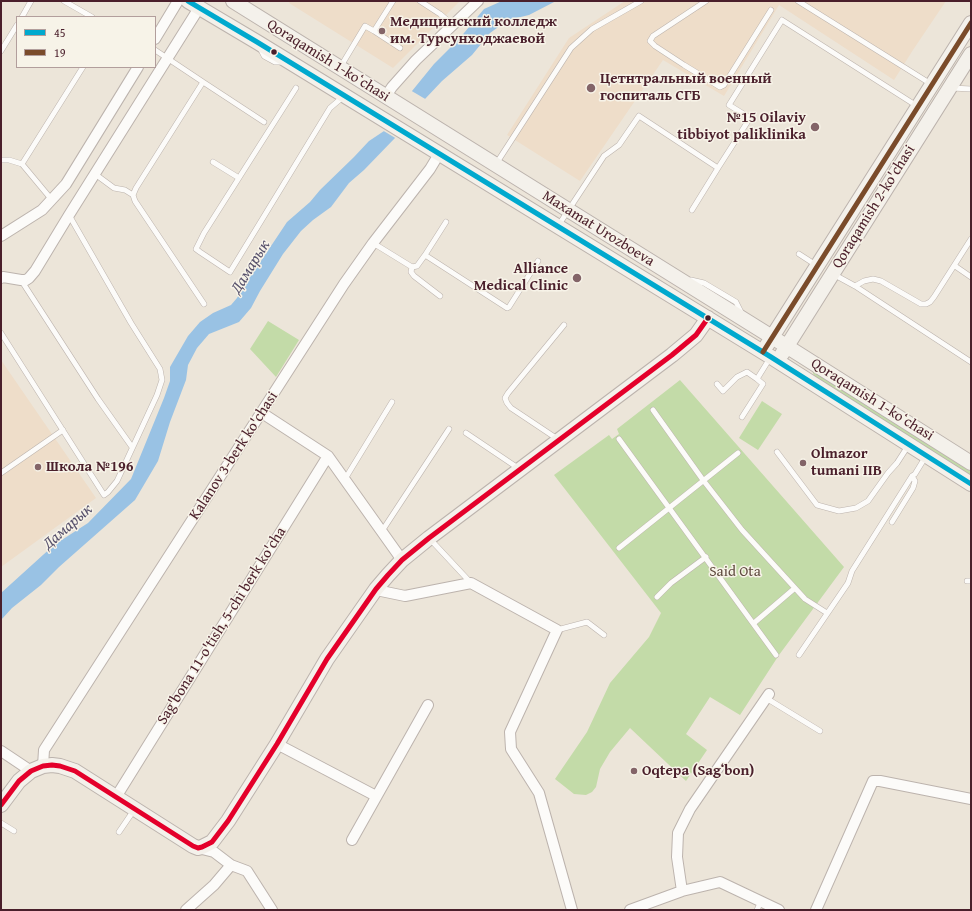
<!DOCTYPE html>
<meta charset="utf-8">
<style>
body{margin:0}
#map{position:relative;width:972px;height:911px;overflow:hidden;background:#ece5d9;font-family:"Gentium Book Plus",serif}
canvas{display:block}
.frame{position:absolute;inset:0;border:2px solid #4a1f2b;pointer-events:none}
.legend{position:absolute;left:16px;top:16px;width:140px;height:52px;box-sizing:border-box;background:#f7f3e8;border:1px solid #b29e9c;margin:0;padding:5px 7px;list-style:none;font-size:12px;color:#4a1f2b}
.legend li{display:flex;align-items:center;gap:8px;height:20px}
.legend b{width:20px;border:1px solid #b29e9c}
</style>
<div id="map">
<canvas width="972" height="911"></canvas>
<div class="frame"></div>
<ul class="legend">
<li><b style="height:5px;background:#00a9ce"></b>45</li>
<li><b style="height:5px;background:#7a4b2a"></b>19</li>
</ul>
</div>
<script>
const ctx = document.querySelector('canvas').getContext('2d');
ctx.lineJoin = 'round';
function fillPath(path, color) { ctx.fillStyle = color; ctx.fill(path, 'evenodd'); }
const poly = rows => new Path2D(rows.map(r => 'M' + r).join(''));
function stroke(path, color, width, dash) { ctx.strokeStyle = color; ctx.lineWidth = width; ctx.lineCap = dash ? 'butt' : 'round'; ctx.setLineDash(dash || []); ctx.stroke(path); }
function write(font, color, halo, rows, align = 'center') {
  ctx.font = font + ' "Gentium Book Plus",serif'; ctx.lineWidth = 3; ctx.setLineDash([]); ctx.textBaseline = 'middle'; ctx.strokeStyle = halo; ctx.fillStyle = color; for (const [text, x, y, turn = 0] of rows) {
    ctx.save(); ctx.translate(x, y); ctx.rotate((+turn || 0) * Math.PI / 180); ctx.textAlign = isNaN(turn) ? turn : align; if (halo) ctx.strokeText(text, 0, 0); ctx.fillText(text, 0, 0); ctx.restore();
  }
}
const built = poly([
 [290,1,460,1,393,68,289,3],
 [625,1,946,1,913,50,894,80,779,5,724,96,663,60,580,181,507,135,569,38],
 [1,360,96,498,1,567]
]);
const green = poly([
 [268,321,299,340,276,377,250,349],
 [812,370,971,472,971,476,814,376],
 [680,380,844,567,779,655,740,715,710,697,686,734,707,750,686,781,630,728,610,752,600,769,596,787,592,792,586,795,574,794,555,779,587,732,610,683,649,637,661,613,554,475,609,435,612,439,619,434,617,429],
 [762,401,782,414,758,450,739,438]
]);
const water = poly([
 [502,1,556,1,529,15,508,20,490,33,472,55,442,81,425,99,395,138,364,170,349,183,331,207,313,220,301,231,283,254,260,291,251,308,239,322,209,334,197,348,188,365,186,380,170,422,158,461,135,500,59,567,41,585,12,608,1,620,1,593,54,545,88,523,131,479,164,398,170,381,170,367,188,336,200,322,213,313,231,305,237,298,250,275,259,264,287,222,310,202,320,190,354,157,369,141,384,131,412,91,434,64,459,39,484,9]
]);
const pier = poly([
 [410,90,427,100,397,139,382,130]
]);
const service = poly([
 [64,1,92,17],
 [420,1,440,14,453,25],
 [706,1,653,36,650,41,655,46,684,65,720,87,724,85,771,10],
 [798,1,931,84],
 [22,17,31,1],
 [374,31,400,48],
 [260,48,264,56,275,62,282,62],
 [1,51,17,25],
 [341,66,365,26,374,31,393,1],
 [203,82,264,122],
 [296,88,204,233,196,249,200,252,230,272,330,108,344,96],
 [952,88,971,89],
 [1,160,9,160,22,164,52,200],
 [213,162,239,178],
 [22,164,83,67],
 [496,164,571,48,592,29,641,1],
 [95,174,114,188,125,190,133,195,136,188,203,82,155,50],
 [133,195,135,201,204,304],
 [692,210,718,168],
 [558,226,604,156,619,145,639,116,718,168,750,118,729,105,782,20,917,106],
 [373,243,412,267,417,266,425,255,446,222],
 [799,254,816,265],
 [425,255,507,308,509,307,538,261],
 [955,266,971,277],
 [412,267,411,272,414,276,440,296],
 [833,274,855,286,864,281,873,279,881,281,921,304,926,304,930,302,934,297,971,239],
 [21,280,98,399,132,447],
 [691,280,704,283,736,302,742,314],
 [855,286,971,362],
 [1,333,104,495,108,492,117,481,157,395,162,380,160,369,131,323,69,215],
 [717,384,723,391,737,377,747,372,757,379],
 [653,410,703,480,742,530,805,599,827,613],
 [742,417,763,384,757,379,770,358],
 [466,433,518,468],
 [619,439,776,655],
 [559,440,511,408,507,403,505,398,508,393,564,325],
 [777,452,817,505,839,511,856,508,868,501,888,473,897,463,908,446],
 [1,473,63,430],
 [345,479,392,402],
 [892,522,913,488,915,481,912,476],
 [382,531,449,429],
 [430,539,471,583],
 [619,548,738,453],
 [967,581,971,581],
 [657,597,671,583,706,557],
 [754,623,795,588],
 [557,630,587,622,604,635],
 [799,655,848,583,852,571,912,476,915,474,926,456],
 [766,698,820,731],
 [1,823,14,831],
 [119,832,134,810],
 [757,910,761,901]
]);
const minor = poly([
 [155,39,178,1],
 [386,96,392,87,416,60,478,1],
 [1,236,42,210,66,184,138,67],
 [1,278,3,277,21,280,26,280,29,278,35,271,69,215,199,8],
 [262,413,328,456,402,560],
 [376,589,381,591,405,596,471,583,557,630,510,732,511,749,539,793,572,910],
 [277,744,376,796],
 [1,751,31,771],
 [43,766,44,750,344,284,373,243,430,169,439,154],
 [116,797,328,456],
 [352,840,428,705],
 [198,848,214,852,231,865,247,871,272,910],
 [682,891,677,857,678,833,690,809,769,694],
 [186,910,214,885,231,865],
 [630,910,682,891,720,882,779,910],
 [816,910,873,781,880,781,971,799]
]);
const secondary = poly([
 [188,1,257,42,771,357,971,484],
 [233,1,772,337,971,463],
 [767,345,971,23],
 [782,354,971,54],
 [1,805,19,781,31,771,43,766,52,765,60,766,75,771,193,846,198,848,202,847,212,842,228,821,277,744,327,659,376,589,388,575,402,560,429,538,672,355,696,335,708,318]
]);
const bus1 = poly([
 [188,1,257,42,771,357,971,484]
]);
const bus2 = poly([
 [763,352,971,23]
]);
const bus3 = poly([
 [1,805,19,781,31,771,43,766,52,765,60,766,75,771,193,846,198,848,202,847,212,842,228,821,277,744,327,659,376,589,388,575,402,560,429,538,672,355,696,335,708,318]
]);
const markers = [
 [382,31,4,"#836468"],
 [274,52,3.5,"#4a1f2b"],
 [591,88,5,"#836468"],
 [815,127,5,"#836468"],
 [577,278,5,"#836468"],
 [708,318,3.5,"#4a1f2b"],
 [803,463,4,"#836468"],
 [38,467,4,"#836468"],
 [634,771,4,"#836468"]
];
const poiNames = [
 ["Медицинский колледж",390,22],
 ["им. Турсунходжаевой",390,39],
 ["Цетнтральный военный",600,79],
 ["госпиталь СГБ",600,96],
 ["№15 Oilaviy",806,118,"right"],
 ["tibbiyot paliklinika",806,135,"right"],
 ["Alliance",568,269,"right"],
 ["Medical Clinic",568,286,"right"],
 ["Olmazor",811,454],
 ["tumani IIB",811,471],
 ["Школа №196",46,467],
 ["Oqtepa (Sagʻbon)",642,771]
];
const streetNames = [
 ["Qoraqamish 1-koʻchasi",328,61,32],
 ["Qoraqamish 2-ko'chasi",874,207,-58],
 ["Maxamat Urozboeva",598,229,32],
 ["Qoraqamish 1-koʻchasi",872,400,32],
 ["Kalanov 3-berk ko'chasi",234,456,-57],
 ["Sag'bona 11-o'tish, 5-chi berk ko'cha",222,626,-58]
];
const parkNames = [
 ["Said Ota",735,572]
];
const waterNames = [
 ["Дамарык",251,267,-58],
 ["Дамарык",68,527,-41]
];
fillPath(built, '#eeddc9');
fillPath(green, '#c3dba8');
fillPath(water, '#99c2e4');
fillPath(pier, '#ece5d9');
stroke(service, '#bcb3ad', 6);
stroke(minor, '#bcb3ad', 12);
stroke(secondary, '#bcb3ad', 16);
stroke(service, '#fcfbf9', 5);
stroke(minor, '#fcfbf9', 10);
stroke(secondary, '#f4f1eb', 14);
stroke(bus1, '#00a9ce', 5);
stroke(bus2, '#7a4b2a', 5);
stroke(bus3, '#e4002b', 5);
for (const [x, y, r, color] of markers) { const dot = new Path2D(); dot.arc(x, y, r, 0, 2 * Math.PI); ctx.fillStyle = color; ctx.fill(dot); stroke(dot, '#f7f3e8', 1.5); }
write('bold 15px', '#4a1f2b', '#f7f3e8', poiNames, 'left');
write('15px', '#4a1f2b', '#f7f3e8', streetNames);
write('15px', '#604c40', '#f7f3e8', parkNames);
write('italic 16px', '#59536d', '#f7f3e8', waterNames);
</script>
